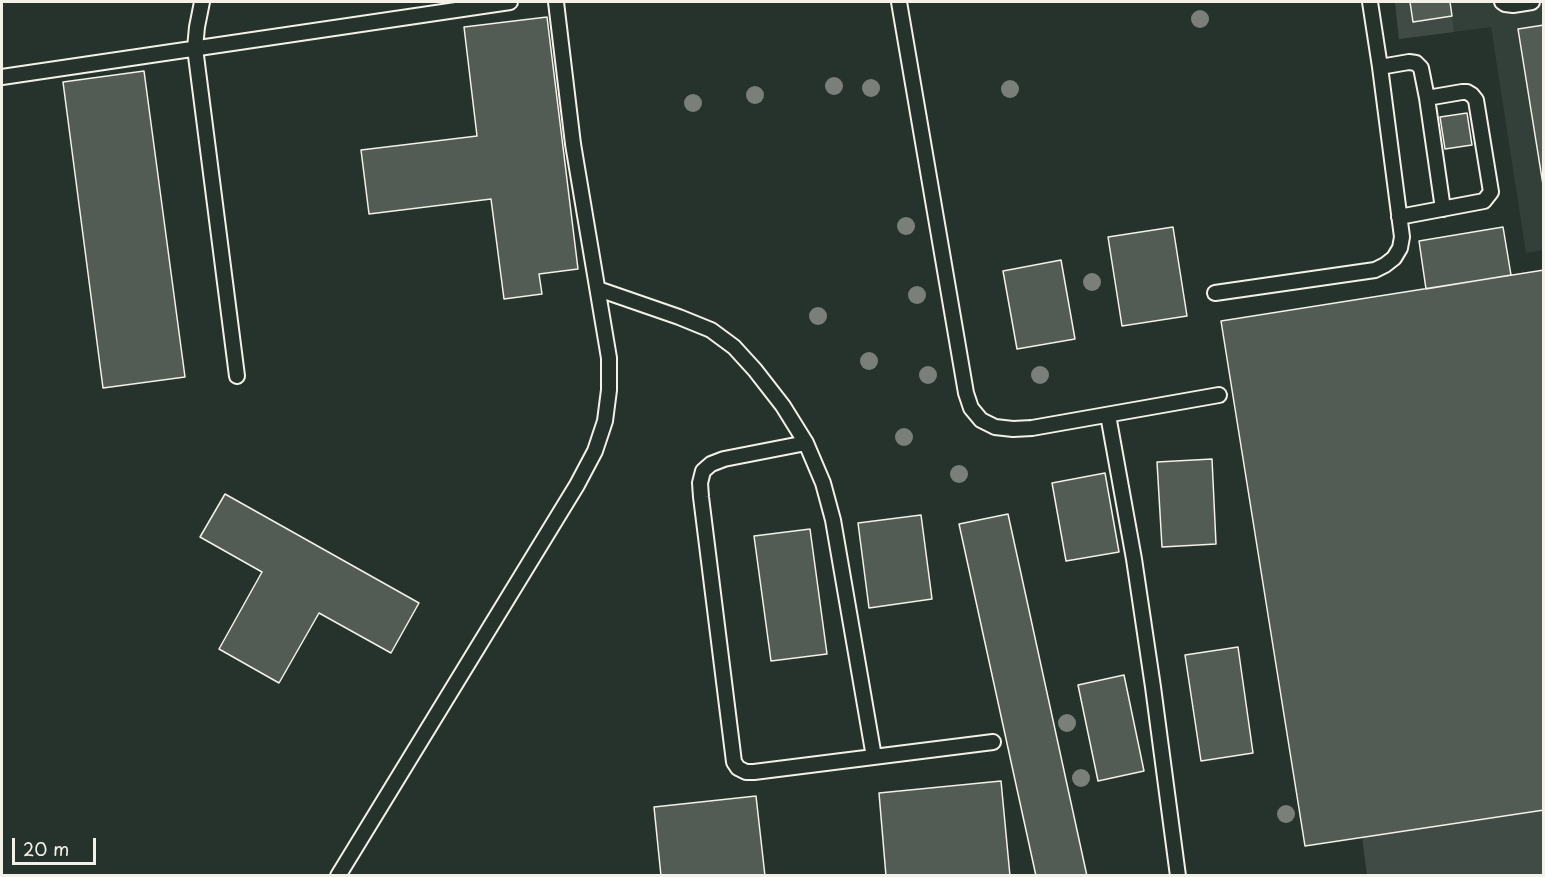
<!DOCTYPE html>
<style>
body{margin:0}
#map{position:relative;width:1545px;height:877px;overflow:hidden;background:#26332d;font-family:"Playpen Sans",sans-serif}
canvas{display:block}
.frame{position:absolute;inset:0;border:3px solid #f4f1e8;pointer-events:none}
.scale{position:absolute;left:12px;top:838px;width:84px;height:27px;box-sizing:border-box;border:3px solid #f4f1e8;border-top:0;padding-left:8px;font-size:18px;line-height:21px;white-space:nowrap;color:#f4f1e8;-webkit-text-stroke:4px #26332d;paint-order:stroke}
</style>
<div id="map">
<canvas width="1545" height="877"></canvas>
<div class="frame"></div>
<div class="scale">20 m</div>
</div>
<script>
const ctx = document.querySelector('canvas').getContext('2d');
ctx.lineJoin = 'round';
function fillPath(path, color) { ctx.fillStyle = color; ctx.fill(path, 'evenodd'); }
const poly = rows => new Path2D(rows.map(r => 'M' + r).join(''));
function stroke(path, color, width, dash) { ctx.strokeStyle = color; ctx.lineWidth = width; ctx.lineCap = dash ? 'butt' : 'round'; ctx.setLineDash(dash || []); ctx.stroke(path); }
const built = poly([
 [1395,2,1543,2,1543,250,1526,253,1491,27,1399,39]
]);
const green = poly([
 [1395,2,1410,2,1413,22,1452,16,1454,32,1399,39],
 [1543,810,1543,875,1367,875,1362,837]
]);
const building = poly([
 [1410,2,1450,2,1452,16,1413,22,1410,2],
 [547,17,578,269,539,274,542,294,504,299,491,199,369,214,361,150,477,136,464,27,547,17],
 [1544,25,1544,191,1518,29,1544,25],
 [144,71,185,377,103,388,63,82,144,71],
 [1467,113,1472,145,1445,149,1440,117,1467,113],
 [1173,227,1187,316,1122,326,1108,237,1173,227],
 [1503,227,1511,275,1426,289,1419,241,1503,227],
 [1061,260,1075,339,1017,349,1003,271,1061,260],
 [1544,270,1544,810,1305,846,1221,321,1544,270],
 [1212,459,1216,544,1162,547,1157,462,1212,459],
 [1105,473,1119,552,1066,561,1052,483,1105,473],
 [225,494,419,603,391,653,319,613,279,683,219,649,262,572,200,537,225,494],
 [1008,514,1087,876,1036,876,959,524,1008,514],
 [921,515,932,599,869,608,858,523,921,515],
 [810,529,827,654,771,661,754,536,810,529],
 [1238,647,1253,753,1201,761,1185,655,1238,647],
 [1124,675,1144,771,1098,781,1078,685,1124,675],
 [1001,781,1010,876,886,876,879,793,1001,781],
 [756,796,765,876,661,876,654,807,756,796]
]);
const service = poly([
 [202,2,197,27,195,48,237,376],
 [899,2,966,393,971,408,981,420,995,427,1013,429,1032,428,1219,395],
 [1502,2,1505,4,1513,5,1532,2],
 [1380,67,1409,62,1416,63,1421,68,1427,98,1443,209],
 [2,77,510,2],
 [1399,217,1484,201,1491,192,1476,100,1472,95,1467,92,1462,92,1427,98],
 [598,289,679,317,711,330,734,347,755,370,783,406,806,443,823,483,833,520,874,757],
 [1215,293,1375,270,1385,265,1394,258,1400,248,1402,237,1380,67,1370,2],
 [1108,415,1134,559,1153,687,1178,876],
 [806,443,724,459,711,464,703,471,700,483,701,497,734,762,738,768,746,772,754,772,993,742],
 [338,876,577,485,595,451,605,421,609,390,609,358,573,144,556,2]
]);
const trees = [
 [1200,19],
 [834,86],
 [871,88],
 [1010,89],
 [755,95],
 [693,103],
 [906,226],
 [1092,282],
 [917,295],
 [818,316],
 [869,361],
 [928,375],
 [1040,375],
 [904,437],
 [959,474],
 [1067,723],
 [1081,778],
 [1286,814]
];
fillPath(built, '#333f39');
fillPath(green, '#414b45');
fillPath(building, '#525c55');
stroke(building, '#f4f1e8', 1.5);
stroke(service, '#f4f1e8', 18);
stroke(service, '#26332d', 14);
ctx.fillStyle = '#7a8079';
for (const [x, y] of trees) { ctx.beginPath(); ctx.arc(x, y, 9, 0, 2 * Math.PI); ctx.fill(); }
</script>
